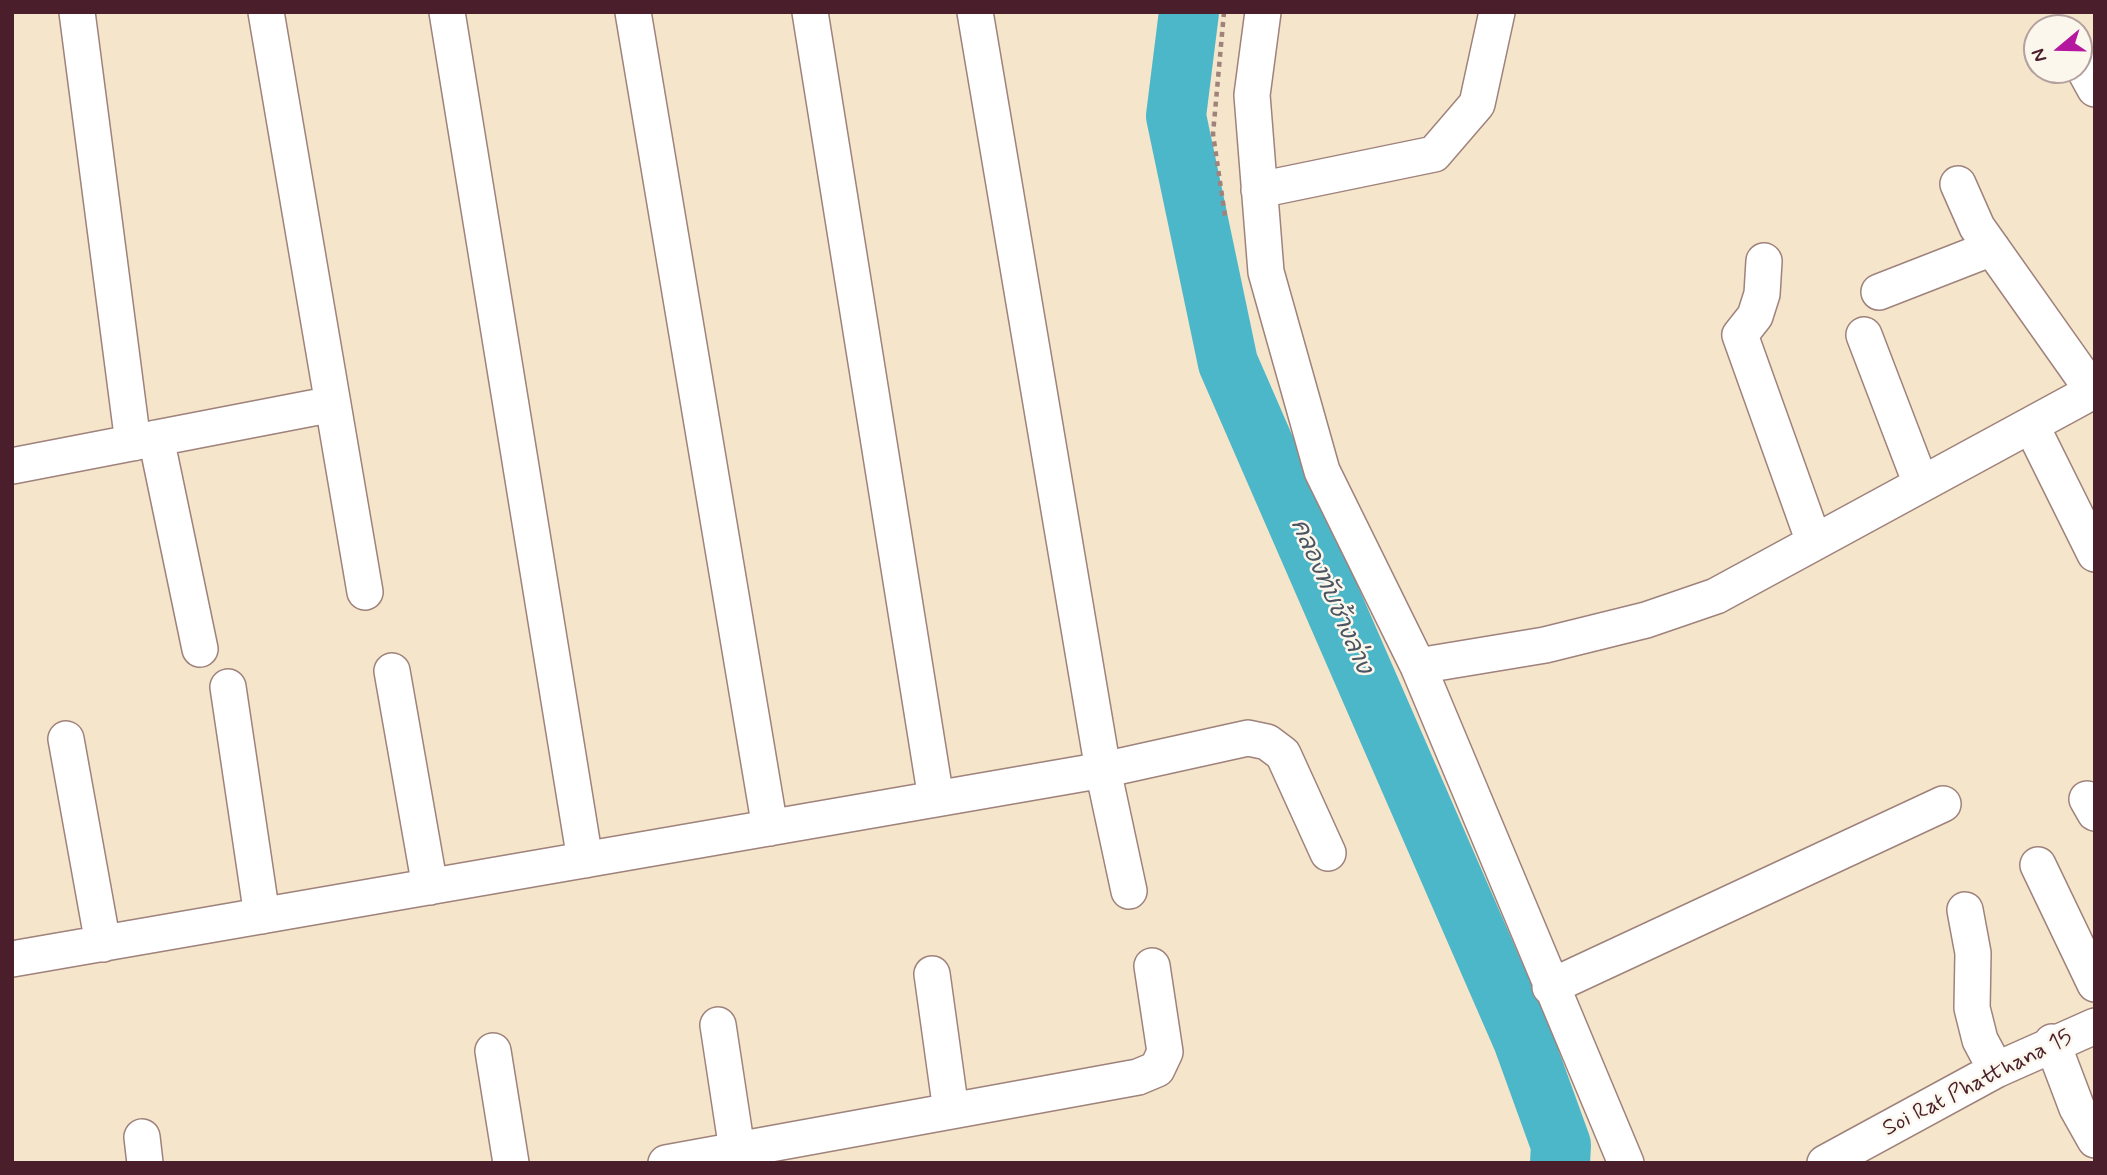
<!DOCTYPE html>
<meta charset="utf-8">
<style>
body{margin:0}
#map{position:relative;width:2107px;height:1175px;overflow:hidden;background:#f4e5cb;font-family:Mynerve,sans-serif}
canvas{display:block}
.frame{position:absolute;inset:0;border:14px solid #4a1f2b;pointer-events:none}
.north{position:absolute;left:2023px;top:14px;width:70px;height:70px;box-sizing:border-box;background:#fbf7ec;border:2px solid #b4a19f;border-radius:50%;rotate:251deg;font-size:19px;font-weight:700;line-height:28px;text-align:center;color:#4a1f2b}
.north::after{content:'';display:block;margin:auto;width:24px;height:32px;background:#b5179e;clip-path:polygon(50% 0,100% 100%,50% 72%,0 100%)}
</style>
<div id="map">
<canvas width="2107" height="1175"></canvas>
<div class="frame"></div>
<div class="north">N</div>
</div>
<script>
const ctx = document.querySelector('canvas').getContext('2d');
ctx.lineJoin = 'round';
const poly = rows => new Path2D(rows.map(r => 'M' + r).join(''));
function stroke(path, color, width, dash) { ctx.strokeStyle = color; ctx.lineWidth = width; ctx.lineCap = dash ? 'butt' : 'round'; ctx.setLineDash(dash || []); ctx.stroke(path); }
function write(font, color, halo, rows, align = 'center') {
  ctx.font = font + ' Mynerve,"Playpen Sans Thai",sans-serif'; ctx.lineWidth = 5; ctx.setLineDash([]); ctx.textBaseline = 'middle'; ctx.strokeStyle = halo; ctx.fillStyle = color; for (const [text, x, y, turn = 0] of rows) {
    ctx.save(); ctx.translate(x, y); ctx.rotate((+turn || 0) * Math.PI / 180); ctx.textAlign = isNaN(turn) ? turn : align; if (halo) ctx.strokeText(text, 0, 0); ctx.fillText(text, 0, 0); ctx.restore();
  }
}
const river = poly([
 [1189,12,1176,116,1228,363,1523,1040,1561,1145,1560,1163]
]);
const path = poly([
 [1224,12,1213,134,1225,216]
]);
const minor = poly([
 [77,12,133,443],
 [266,12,365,592],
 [447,12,585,860],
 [633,12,770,828],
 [810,12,936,799],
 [975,12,1103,770,1129,891],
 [1263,12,1252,95,1266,272,1322,471,1418,666,1626,1163],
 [2079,60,2095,89],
 [1958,184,1977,227,2093,391],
 [1259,190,1434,154,1477,104,1497,12],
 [1764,261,1762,294,1755,316,1740,335,1814,542],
 [1879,292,1992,248],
 [1864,335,1921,484],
 [2031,425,2095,554],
 [156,438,200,649],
 [12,466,333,404],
 [1418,666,1545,645,1646,620,1716,596,2095,390],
 [392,671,430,887],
 [228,687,262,916],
 [66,739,103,944],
 [2087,799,2095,813],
 [2038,865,2095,984],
 [1965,910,1973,953,1972,1008,1980,1040,1996,1070],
 [12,959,1103,770,1248,738,1267,742,1283,754,1328,853],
 [932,974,951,1111],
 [1550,987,1943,804],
 [718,1025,737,1150],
 [2052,1042,2077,1108,2095,1140],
 [493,1051,511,1163],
 [142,1137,145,1163],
 [666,1163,1138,1077,1157,1069,1165,1052,1152,966],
 [1825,1163,1996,1070,2095,1026]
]);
const streetNames = [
 ["Soi Rat Phatthana 15",1978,1084,-27]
];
const waterNames = [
 ["คลองทับช้างล่าง",1330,597,66]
];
stroke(river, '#4cb7c9', 60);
stroke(minor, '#9f827b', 38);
stroke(path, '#9f827b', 4.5, [5, 5]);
stroke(minor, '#fff', 35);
write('23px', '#4a1f2b', '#fbf7ec', streetNames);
write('italic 24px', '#4b5462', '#fbf7ec', waterNames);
</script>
